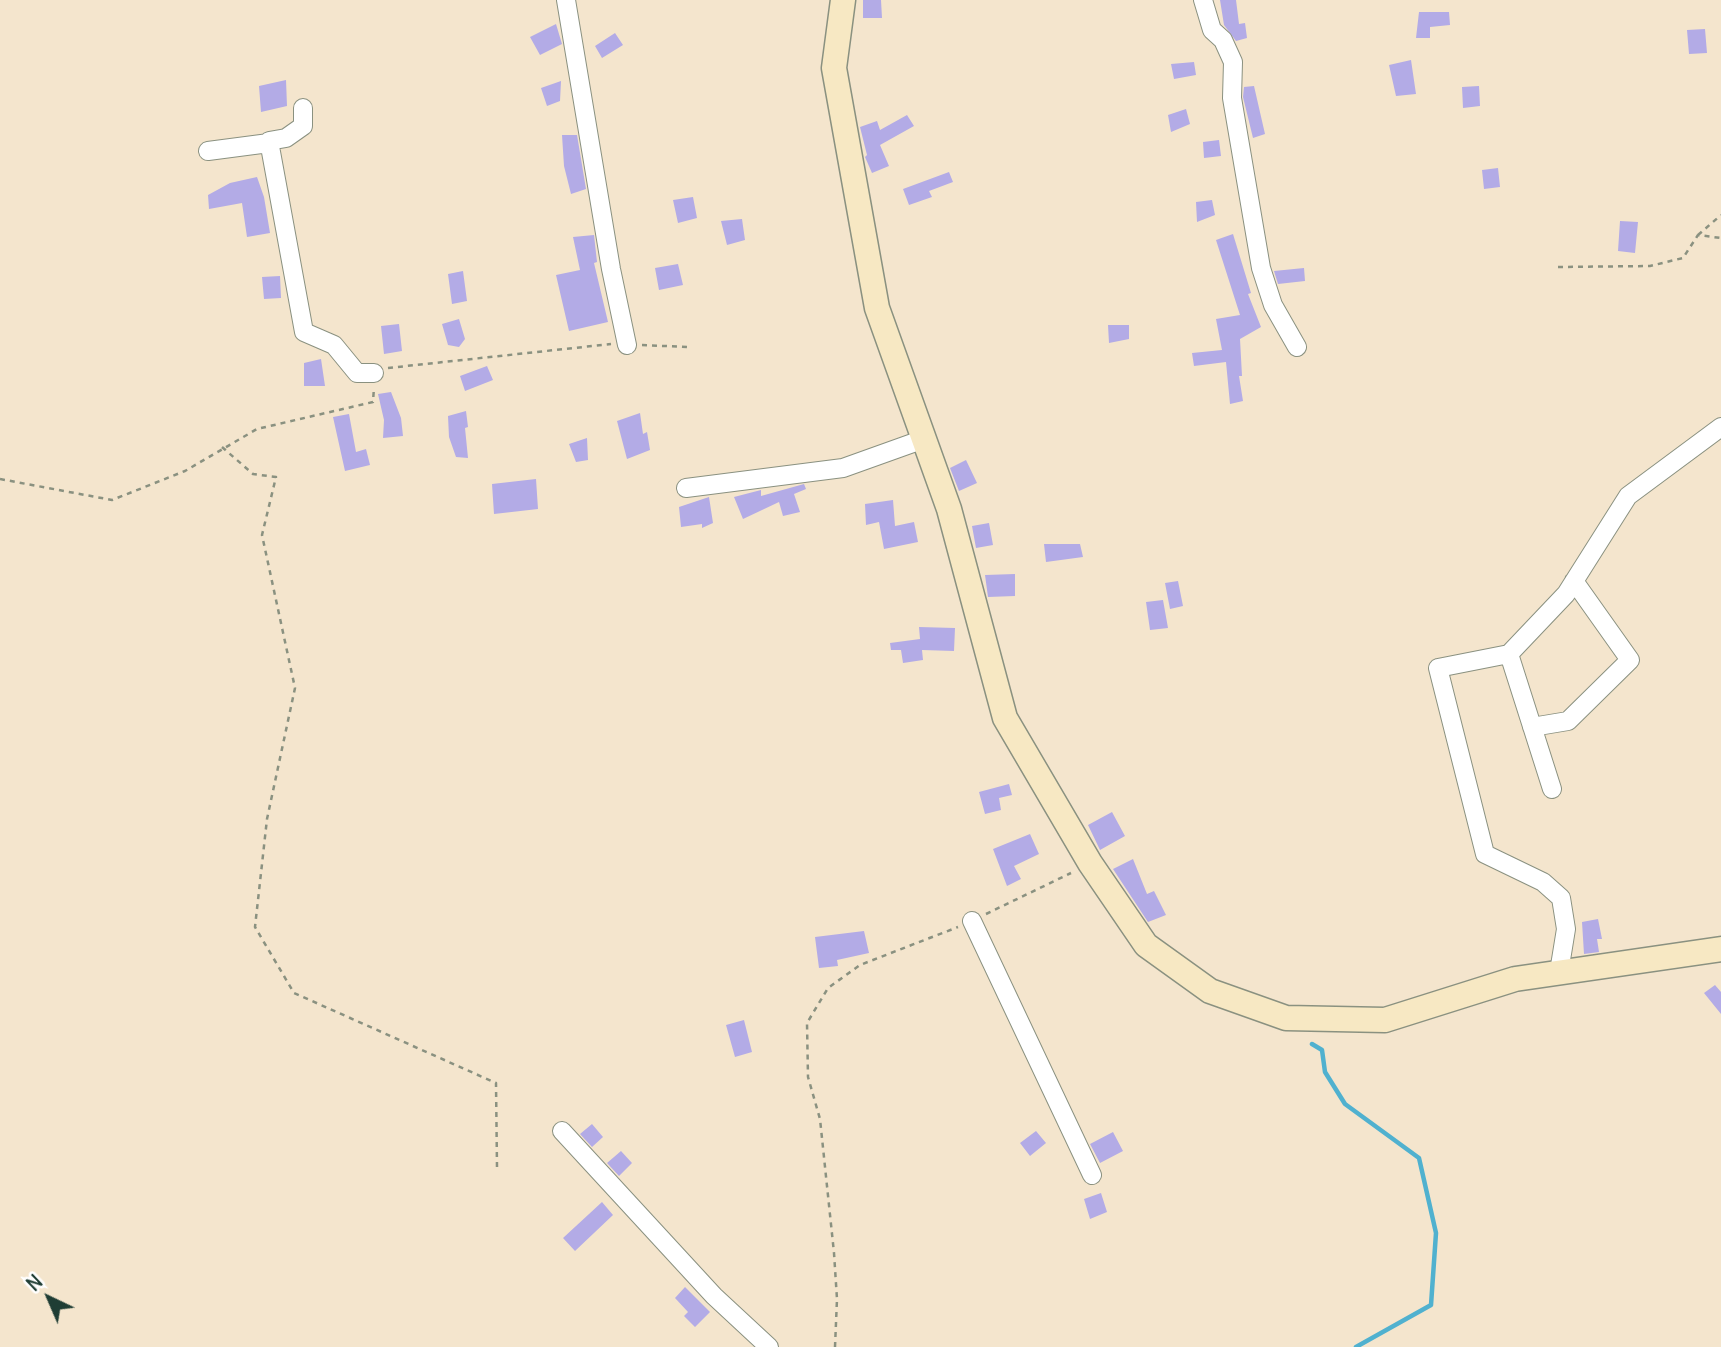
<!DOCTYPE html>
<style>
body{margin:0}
#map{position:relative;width:1721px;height:1347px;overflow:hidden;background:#f4e5cd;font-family:Delius,sans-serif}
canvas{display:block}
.north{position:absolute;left:14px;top:1263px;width:70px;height:70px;-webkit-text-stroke:5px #fff;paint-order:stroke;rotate:316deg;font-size:19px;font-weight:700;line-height:28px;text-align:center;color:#1f3d34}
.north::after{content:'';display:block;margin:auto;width:24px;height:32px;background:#1f3d34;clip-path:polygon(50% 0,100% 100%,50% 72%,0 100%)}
</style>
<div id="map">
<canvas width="1721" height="1347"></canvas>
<div class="north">N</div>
</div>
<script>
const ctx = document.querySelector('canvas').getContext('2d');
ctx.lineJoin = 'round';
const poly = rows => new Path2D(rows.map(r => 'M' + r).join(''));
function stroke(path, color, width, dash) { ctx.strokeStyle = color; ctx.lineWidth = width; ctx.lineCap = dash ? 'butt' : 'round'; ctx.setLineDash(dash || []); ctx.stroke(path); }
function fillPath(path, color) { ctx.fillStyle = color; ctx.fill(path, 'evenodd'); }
const stream = poly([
 [1312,1044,1322,1050,1325,1072,1345,1104,1419,1158,1436,1233,1431,1305,1356,1347]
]);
const building = poly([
 [863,0,881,0,882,18,863,18],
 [1220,0,1236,0,1239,24,1245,23,1247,38,1236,41,1224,25],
 [1419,12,1449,12,1450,25,1430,27,1430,38,1416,38],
 [556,24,562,44,540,55,530,37],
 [1705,29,1707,53,1689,54,1687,30],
 [615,33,623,45,602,58,595,46],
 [1411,60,1416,94,1396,96,1389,65],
 [1194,62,1196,75,1174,79,1171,64],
 [286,80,287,106,261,112,259,86],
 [561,81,560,101,547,106,541,88],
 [1254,86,1265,134,1253,138,1243,97,1244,87],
 [1479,86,1480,106,1463,108,1462,87],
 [1186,109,1190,124,1171,132,1168,115],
 [907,115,914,126,880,145,889,166,872,173,865,157,867,155,860,127,877,121,880,130],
 [562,135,577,135,586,189,571,194,564,166],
 [1219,140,1221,156,1204,158,1203,142],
 [1498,168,1500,187,1484,189,1482,170],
 [949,172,953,182,929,191,932,197,909,205,903,189],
 [257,177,264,197,270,233,247,237,242,203,209,209,208,195,230,183],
 [693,197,697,218,678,223,673,200],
 [1212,200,1215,215,1197,222,1196,202],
 [742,219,745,240,727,245,721,221],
 [1620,221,1638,222,1635,253,1618,251],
 [1233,234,1251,293,1248,294,1261,327,1240,339,1242,376,1239,376,1243,401,1230,404,1226,362,1194,366,1192,353,1222,350,1216,319,1240,315,1216,240],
 [594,235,597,262,594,263,608,322,569,331,556,275,580,270,573,237],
 [678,264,683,285,659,290,655,268],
 [1304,268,1305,281,1278,284,1274,271],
 [463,271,467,301,452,304,448,274],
 [280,276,281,298,264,299,262,277],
 [459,319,465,339,459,347,448,345,442,324],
 [399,324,402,351,384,354,381,326],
 [1108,325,1129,325,1129,339,1109,343],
 [321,359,325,386,304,386,304,363],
 [487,366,493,380,465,391,460,376],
 [391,392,401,418,403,436,383,438,384,420,378,394],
 [466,411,468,427,465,428,468,458,456,457,449,437,448,416],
 [640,413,643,434,647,432,650,450,627,459,617,421],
 [349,414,356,452,366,449,370,465,345,471,333,417],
 [587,438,588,460,576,462,569,444],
 [966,460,977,483,959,491,950,468],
 [536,479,538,509,494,514,492,484],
 [804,484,806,489,794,494,800,512,783,516,779,502,743,519,734,497,761,490,761,496],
 [709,497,713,523,702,528,702,524,681,527,679,507],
 [893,500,895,526,914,522,918,542,884,549,879,522,866,525,865,504],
 [989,523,993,545,976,548,972,526],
 [1044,544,1080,544,1083,557,1046,562],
 [1015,574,1015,596,988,597,985,575],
 [1178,581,1183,606,1170,609,1165,583],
 [1163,600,1168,628,1150,630,1146,602],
 [919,627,955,628,954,651,922,650,923,660,903,663,901,650,891,650,890,643,920,639],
 [1009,784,1012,795,999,798,1001,810,985,814,979,792],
 [1112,812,1125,836,1100,850,1088,825],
 [1030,834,1039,854,1014,866,1021,879,1007,886,993,849],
 [1133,859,1147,894,1154,891,1166,915,1148,922,1113,869],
 [1598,919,1602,939,1597,939,1599,952,1584,954,1582,922],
 [864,931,869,953,837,960,838,966,819,968,815,937],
 [1715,985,1721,992,1721,1014,1704,993],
 [744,1020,752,1052,735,1057,726,1025],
 [592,1124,603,1137,592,1147,580,1134],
 [1036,1131,1046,1143,1030,1156,1020,1143],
 [1113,1132,1123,1151,1100,1163,1090,1144],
 [621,1151,632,1163,619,1176,607,1163],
 [1101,1193,1107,1212,1090,1219,1084,1199],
 [602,1202,613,1215,575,1251,563,1238],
 [685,1287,710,1312,695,1327,684,1316,688,1312,675,1298]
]);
const path = poly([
 [1698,235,1721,215],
 [1558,267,1650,266,1683,258,1698,235,1721,238],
 [642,345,687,347],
 [388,368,611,344],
 [222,447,253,474,276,477,262,535,295,688,267,819,255,927,294,993,496,1083,497,1167],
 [0,479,112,500,185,471,257,429,373,402,374,387],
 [986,914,1071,873],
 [835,1347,837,1299,834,1253,820,1119,808,1077,807,1023,828,988,860,965,958,927]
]);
const street = poly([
 [566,0,611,269,627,345],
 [1203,0,1212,30,1223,40,1233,62,1232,98,1261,268,1273,305,1297,347],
 [303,108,303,126,286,138,269,141,304,332,334,345,357,373,374,373],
 [208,151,269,143],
 [686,488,843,468,924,439],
 [1509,654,1552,789],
 [1532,727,1568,721,1630,660,1574,581],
 [972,921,1092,1175],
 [1559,972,1566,929,1561,898,1543,882,1485,854,1438,668,1509,654,1566,594,1628,496,1721,427],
 [562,1131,714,1296,769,1347]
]);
const secondary = poly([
 [843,0,834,68,877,308,949,509,1005,718,1090,863,1146,945,1210,991,1286,1018,1385,1020,1515,979,1721,949]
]);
stroke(stream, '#50b1cf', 4.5);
fillPath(building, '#b3abe6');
stroke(street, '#8a9180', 20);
stroke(secondary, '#8a9180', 27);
stroke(path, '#8a9180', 2.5, [5, 5]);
stroke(street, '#fff', 18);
stroke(secondary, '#f7e8c3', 24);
</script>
